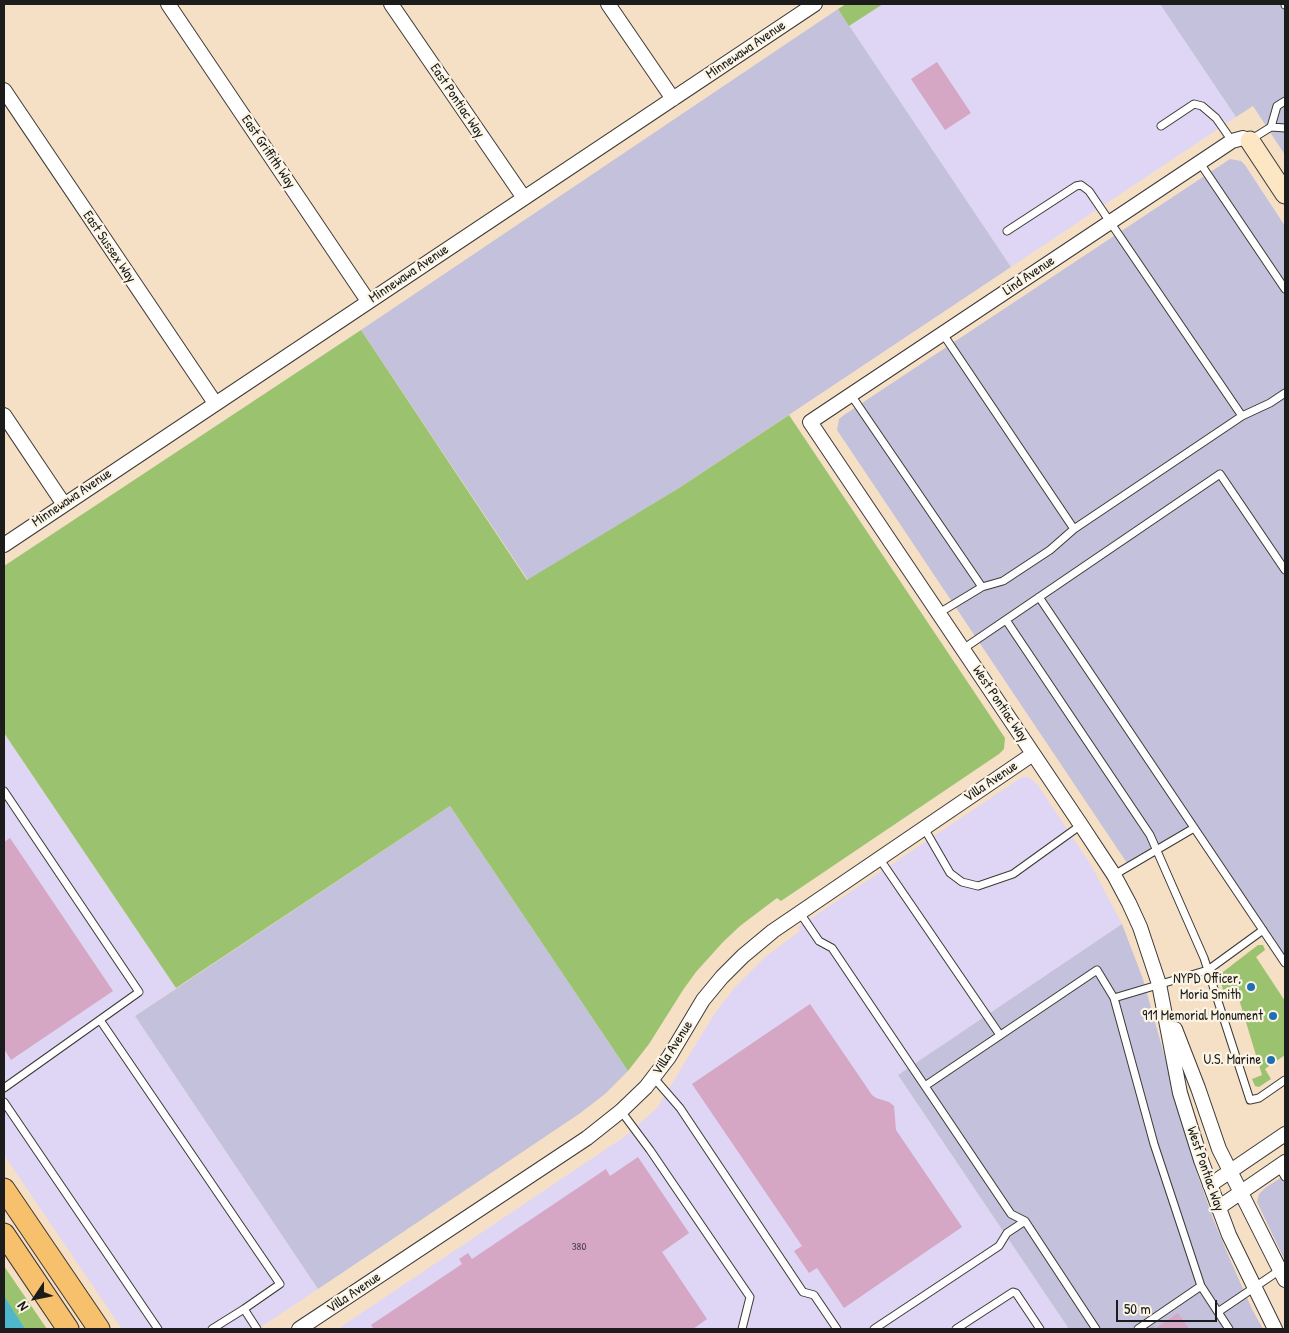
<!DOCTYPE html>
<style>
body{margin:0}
#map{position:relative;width:1289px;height:1333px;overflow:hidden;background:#f6e0c5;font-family:"Patrick Hand",sans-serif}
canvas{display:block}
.frame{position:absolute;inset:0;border:5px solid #1c1c1c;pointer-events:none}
.north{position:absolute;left:10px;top:1273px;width:50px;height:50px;-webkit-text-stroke:4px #fcf5e5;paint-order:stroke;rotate:236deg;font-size:14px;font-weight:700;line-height:20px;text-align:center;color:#1c1c1c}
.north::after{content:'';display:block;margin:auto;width:18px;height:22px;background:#1c1c1c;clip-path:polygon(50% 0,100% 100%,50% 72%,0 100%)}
.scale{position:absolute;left:1116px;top:1300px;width:101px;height:22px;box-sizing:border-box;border:2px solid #1c1c1c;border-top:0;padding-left:6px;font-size:15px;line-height:18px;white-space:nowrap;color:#1c1c1c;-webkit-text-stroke:4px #fcf5e5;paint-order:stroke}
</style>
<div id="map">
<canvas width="1289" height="1333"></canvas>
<div class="frame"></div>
<div class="north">N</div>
<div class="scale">50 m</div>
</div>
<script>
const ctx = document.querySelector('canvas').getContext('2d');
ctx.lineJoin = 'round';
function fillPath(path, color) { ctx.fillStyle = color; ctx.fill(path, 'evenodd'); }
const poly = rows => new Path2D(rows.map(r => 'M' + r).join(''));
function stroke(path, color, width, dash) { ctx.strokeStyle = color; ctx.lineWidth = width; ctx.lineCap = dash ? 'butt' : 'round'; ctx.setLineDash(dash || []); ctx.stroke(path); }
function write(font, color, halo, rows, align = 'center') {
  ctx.font = font + ' "Patrick Hand",sans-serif'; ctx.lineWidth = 4.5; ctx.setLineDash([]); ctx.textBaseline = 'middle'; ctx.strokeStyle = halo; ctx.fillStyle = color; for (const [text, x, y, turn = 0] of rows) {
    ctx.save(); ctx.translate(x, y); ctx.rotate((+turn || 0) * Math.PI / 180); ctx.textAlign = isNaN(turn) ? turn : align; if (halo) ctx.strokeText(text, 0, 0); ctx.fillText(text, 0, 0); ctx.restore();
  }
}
const built = poly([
 [883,4,1160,4,1236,117,1011,267,849,26],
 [4,733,176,988,135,1016,318,1289,258,1329,122,1329,4,1155],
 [1022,777,1028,777,1037,784,1091,865,1122,924,898,1075,1069,1329,341,1329,342,1326,624,1137,657,1108,715,1013,736,986,765,957,800,931,798,927]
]);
const industrial = poly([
 [1160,4,1285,4,1285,155,1253,106,1236,117],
 [838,9,1011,267,679,488,528,580,361,330],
 [1230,159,1241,161,1245,165,1285,226,1285,963,1194,828,1129,866,837,430,839,419,844,415],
 [450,806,628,1071,605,1094,579,1114,318,1289,135,1016],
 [1122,924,1143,979,1198,1176,1214,1221,1232,1264,1252,1309,1263,1329,1069,1329,898,1075],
 [1285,1175,1285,1261,1257,1202,1259,1194,1265,1188]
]);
const green = poly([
 [846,4,883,4,849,26,838,9],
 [361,330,527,580,679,488,789,415,1005,738,1004,749,999,754,781,901,777,898,740,926,723,942,696,972,683,990,649,1044,628,1071,450,806,176,988,4,733,4,566],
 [1258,945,1263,945,1265,950,1256,957,1285,1001,1285,1055,1265,1069,1271,1079,1259,1087,1255,1086,1252,1079,1262,1075,1235,986,1223,990,1219,975],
 [4,1266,47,1329,4,1329]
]);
const water = poly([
 [4,1296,25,1329,4,1329]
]);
const building = poly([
 [937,62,971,113,945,130,911,79],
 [10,838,113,991,11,1060,4,1049,4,842],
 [810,1004,872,1095,876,1098,889,1102,894,1106,896,1130,962,1227,844,1308,817,1268,809,1273,794,1251,802,1246,692,1084],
 [638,1157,689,1233,662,1252,707,1319,693,1329,374,1329,371,1325,462,1264,459,1259,468,1253,472,1259,606,1169,610,1176],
 [1178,1313,1189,1329,1148,1329,1153,1326,1155,1329]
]);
const lane = poly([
 [1285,4,1285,5],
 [1285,101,1277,106,1271,127,1285,128],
 [1161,126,1194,104,1202,106,1216,118,1232,141],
 [1250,140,1271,127],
 [1200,163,1285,289],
 [943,334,1074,529,1242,416,1089,191,1081,185,1076,186,1007,231],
 [851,395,982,587],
 [1242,416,1270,403,1285,393],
 [1039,597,1285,963],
 [939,613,982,587,1003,581,1050,550,1074,529],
 [1006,620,1150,835,1204,958,1250,1100,1259,1098,1285,1080],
 [963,649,1220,474,1285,570],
 [4,791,139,992,4,1088],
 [924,828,950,873,962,882,978,886,1013,874,1081,825],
 [879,858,1000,1035],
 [1114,875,1194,828],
 [800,913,819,941,832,948,1011,1214,1025,1221,1096,1329],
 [1114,998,1208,970,1263,930],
 [100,1020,280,1284,244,1309,257,1329],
 [654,1078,680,1108,803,1292,814,1295,837,1329],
 [925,1086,1097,970,1114,998,1154,1144,1201,1286,1229,1329],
 [4,1102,158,1329],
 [621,1111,650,1150,750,1297,742,1329],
 [1279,1167,1285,1177],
 [1218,1312,1280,1270],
 [212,1329,244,1309],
 [874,1329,999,1246,1007,1233,1025,1221],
 [956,1329,1013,1292,1016,1293,1040,1329],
 [1138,1329,1201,1286]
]);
const street = poly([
 [168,4,368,301],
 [391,4,524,198],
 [608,4,673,99],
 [4,90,215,403],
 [1250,141,1243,138,1232,141,810,422,1081,825,1114,875,1129,903,1140,927,1159,984,1180,1093,1201,1160,1229,1235,1275,1329],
 [4,415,63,503],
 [4,545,815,4],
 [1175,1029,1198,1088,1219,1149,1285,1280],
 [1210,1185,1285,1134],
 [1218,1208,1285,1162],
 [299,1329,587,1138,621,1111,646,1087,669,1057,703,1000,722,977,743,956,773,931,1033,754]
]);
const secondary = poly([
 [1250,141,1285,194]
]);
const primary = poly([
 [4,1189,99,1329],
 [4,1234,68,1329]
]);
const markers = [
 [1251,987,5,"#1f6fb2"],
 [1273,1016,5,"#1f6fb2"],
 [1271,1060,5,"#1f6fb2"]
];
const numberNames = [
 ["380",579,1247]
];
const streetNames = [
 ["Minnewawa Avenue",746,50,-34],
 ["East Pontiac Way",457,101,56],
 ["East Griffith Way",268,152,56],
 ["East Sussex Way",109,247,56],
 ["Minnewawa Avenue",409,274,-34],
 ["Lind Avenue",1029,276,-34],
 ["Minnewawa Avenue",72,498,-34],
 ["West Pontiac Way",1000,704,56],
 ["Villa Avenue",991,782,-34],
 ["Villa Avenue",673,1048,-57],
 ["West Pontiac Way",1205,1169,71],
 ["Villa Avenue",354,1293,-34]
];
const poiNames = [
 ["NYPD Officer,",1241,979],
 ["Moria Smith",1241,995],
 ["911 Memorial Monument",1263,1016],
 ["U.S. Marine",1261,1060]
];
fillPath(built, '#dfd5f5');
fillPath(industrial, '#c3c1db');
fillPath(green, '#9bc36f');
fillPath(water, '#4eb7cb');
fillPath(building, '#d5a7c5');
stroke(lane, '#3d3935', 9);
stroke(street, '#3d3935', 16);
stroke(secondary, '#3d3935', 21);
stroke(primary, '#3d3935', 23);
stroke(lane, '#fff', 7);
stroke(street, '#fff', 14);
stroke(secondary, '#fce6c4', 19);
stroke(primary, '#f7c06c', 21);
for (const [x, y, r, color] of markers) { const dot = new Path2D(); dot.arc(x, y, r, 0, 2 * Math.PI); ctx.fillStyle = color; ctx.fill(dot); stroke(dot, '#fcf5e5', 2); }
write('11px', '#4a3f46', null, numberNames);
write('14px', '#1c1c1c', '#fcf5e5', streetNames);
write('14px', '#1c1c1c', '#fcf5e5', poiNames, 'right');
</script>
